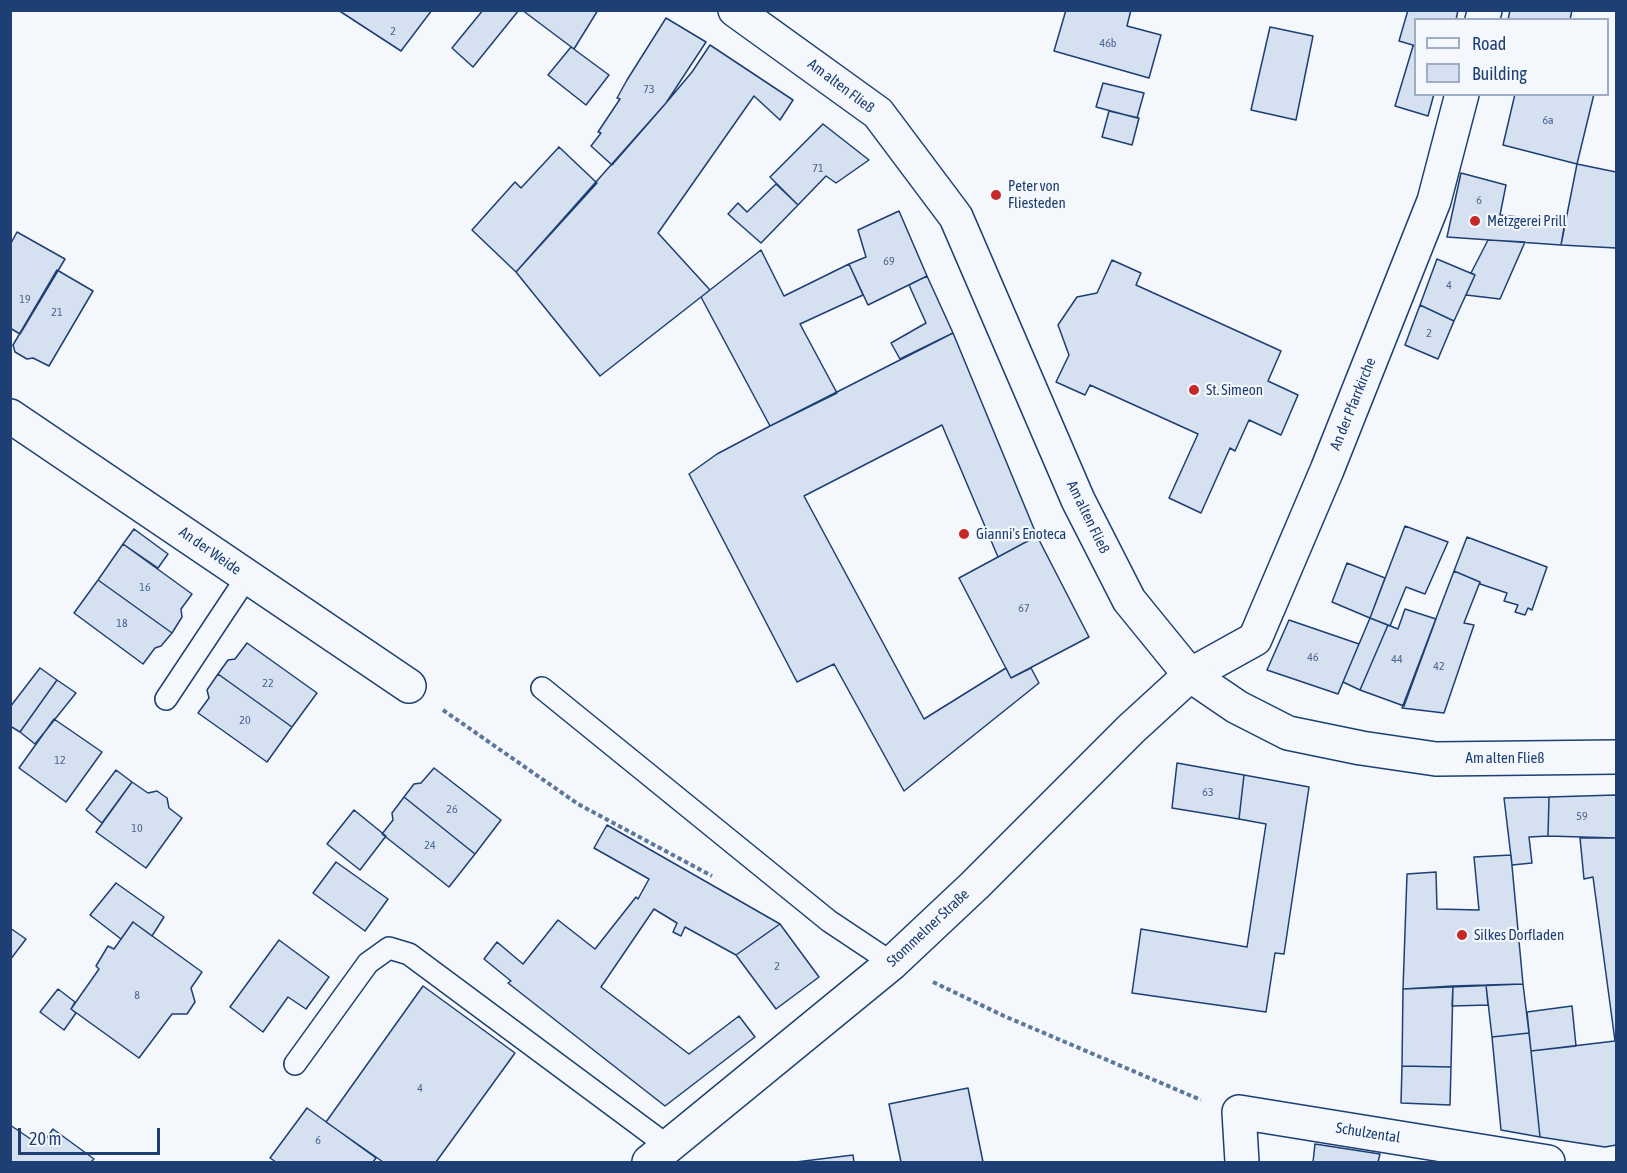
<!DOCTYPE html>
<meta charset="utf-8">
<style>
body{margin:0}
#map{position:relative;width:1627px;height:1173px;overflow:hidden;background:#f4f7fb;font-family:"Asap Condensed",sans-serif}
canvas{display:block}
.frame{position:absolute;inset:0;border:12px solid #1d3f73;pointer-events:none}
.legend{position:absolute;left:1414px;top:18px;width:195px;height:78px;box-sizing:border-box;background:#f4f7fb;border:2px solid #9eadc5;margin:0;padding:8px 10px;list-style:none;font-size:18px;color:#1d3f73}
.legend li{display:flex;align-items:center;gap:12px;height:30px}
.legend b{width:30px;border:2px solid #9eadc5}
.scale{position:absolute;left:18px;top:1128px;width:142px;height:27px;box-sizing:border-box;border:3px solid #1d3f73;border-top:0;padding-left:8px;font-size:18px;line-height:21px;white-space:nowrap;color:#1d3f73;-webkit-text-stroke:4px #f4f7fb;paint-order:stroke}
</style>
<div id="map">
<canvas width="1627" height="1173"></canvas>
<div class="frame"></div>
<ul class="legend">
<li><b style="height:8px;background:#f4f7fb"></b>Road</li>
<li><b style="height:16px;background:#d5e0f0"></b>Building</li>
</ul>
<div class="scale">20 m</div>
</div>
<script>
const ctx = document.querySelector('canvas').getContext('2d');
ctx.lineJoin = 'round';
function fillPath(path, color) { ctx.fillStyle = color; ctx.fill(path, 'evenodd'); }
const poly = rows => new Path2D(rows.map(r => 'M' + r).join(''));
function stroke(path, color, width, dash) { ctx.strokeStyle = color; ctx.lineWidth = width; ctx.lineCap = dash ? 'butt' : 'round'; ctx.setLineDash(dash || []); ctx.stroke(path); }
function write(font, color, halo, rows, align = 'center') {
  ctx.font = font + ' "Asap Condensed",sans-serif'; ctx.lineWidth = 4.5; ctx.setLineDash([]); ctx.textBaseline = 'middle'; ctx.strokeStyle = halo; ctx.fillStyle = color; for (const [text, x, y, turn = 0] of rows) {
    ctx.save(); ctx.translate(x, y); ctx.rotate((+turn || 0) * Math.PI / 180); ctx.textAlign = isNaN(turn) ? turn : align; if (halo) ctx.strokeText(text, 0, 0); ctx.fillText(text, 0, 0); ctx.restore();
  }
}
const building = poly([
 [338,10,432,10,401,51,338,10],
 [483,10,519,10,473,67,452,48,483,10],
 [522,10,598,10,574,49,522,10],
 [1066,10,1131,10,1127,26,1161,35,1149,78,1054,51,1066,10],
 [1408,10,1458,10,1456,20,1416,20,1416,46,1399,41,1408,10],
 [1510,10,1572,10,1570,20,1508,20,1510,10],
 [666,18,706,42,666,103,612,165,591,146,601,133,598,132,620,99,617,98,627,80,666,18],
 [1270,27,1313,36,1296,120,1251,110,1270,27],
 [710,45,793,100,780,120,754,96,658,233,710,290,600,376,516,272,666,103,692,72,710,45],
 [1413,46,1416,46,1416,94,1434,94,1428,116,1395,106,1413,46],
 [571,47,609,75,586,105,548,75,571,47],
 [1103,83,1144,93,1137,118,1096,107,1103,83],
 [1515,94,1594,94,1577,164,1503,145,1515,94],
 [1109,111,1139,118,1132,145,1102,137,1109,111],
 [823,124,869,160,836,183,826,176,798,205,770,177,823,124],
 [559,147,597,183,516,272,472,230,515,182,521,188,559,147],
 [1577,164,1616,172,1616,248,1561,245,1577,164],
 [1461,173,1506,185,1500,215,1565,222,1561,245,1447,237,1461,173],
 [776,184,798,205,761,243,728,214,738,203,747,212,776,184],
 [899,211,927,276,868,305,849,264,866,257,858,230,899,211],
 [17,232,65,259,20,334,10,328,10,245,17,232],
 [1488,240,1525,242,1500,299,1466,295,1475,275,1471,273,1488,240],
 [761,250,784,296,849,264,863,295,800,324,837,393,770,426,701,297,761,250],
 [1437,259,1475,275,1454,321,1420,305,1437,259],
 [1112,260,1141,273,1136,285,1281,351,1268,381,1298,395,1281,435,1249,420,1235,451,1230,448,1201,513,1169,498,1198,434,1090,385,1085,395,1056,382,1069,355,1058,325,1077,297,1097,293,1112,260],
 [57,270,93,291,49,366,33,358,27,359,15,352,13,345,57,270],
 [927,276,953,333,900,359,891,343,926,323,909,285,927,276],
 [1420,305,1454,321,1438,359,1405,345,1420,305],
 [953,333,1037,536,998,557,942,425,804,496,924,719,1006,668,1011,678,1031,668,1039,683,904,791,834,664,797,682,689,474,717,454,770,426,953,333],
 [1405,526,1448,542,1425,594,1406,587,1390,626,1370,618,1405,526],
 [134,529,168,554,158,568,123,544,134,529],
 [1037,536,1089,637,1011,678,959,578,1037,536],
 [1467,537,1547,567,1532,610,1528,608,1525,615,1515,612,1518,605,1504,601,1507,593,1480,584,1480,582,1454,571,1467,537],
 [123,544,192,594,181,609,182,617,172,633,98,580,123,544],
 [1347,563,1385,578,1370,618,1332,602,1347,563],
 [1454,571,1480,582,1464,623,1474,625,1444,713,1402,708,1454,571],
 [98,580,172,633,161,646,155,648,143,664,74,613,98,580],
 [1405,609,1436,619,1404,706,1360,690,1388,625,1398,629,1405,609],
 [1370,618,1388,625,1360,690,1343,682,1370,618],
 [1289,620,1359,644,1338,694,1267,670,1289,620],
 [247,643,317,693,292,727,218,674,228,660,235,659,247,643],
 [40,668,57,680,20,732,10,726,10,707,40,668],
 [218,674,292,727,267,762,198,713,209,698,207,690,218,674],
 [57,680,76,693,35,744,20,732,57,680],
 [54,719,102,752,66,802,19,768,54,719],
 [1177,763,1244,775,1239,819,1172,808,1177,763],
 [434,768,501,820,475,854,404,797,414,784,421,783,434,768],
 [116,770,132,782,102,823,86,810,116,770],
 [1244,775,1309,787,1284,954,1275,953,1266,1012,1132,993,1141,929,1247,947,1266,824,1239,819,1244,775],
 [132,782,148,793,157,791,167,798,169,808,182,818,146,868,96,832,132,782],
 [1616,795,1616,838,1548,836,1549,797,1616,795],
 [404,797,475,854,449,887,382,834,393,820,392,813,404,797],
 [1549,797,1548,836,1529,837,1532,863,1512,865,1504,798,1549,797],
 [354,810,386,836,360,870,327,844,354,810],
 [607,825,780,924,736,955,685,927,681,936,673,932,677,923,654,909,601,987,689,1054,739,1016,755,1037,665,1106,508,983,511,981,484,959,497,942,523,964,558,920,595,949,636,897,638,899,649,879,594,848,607,825],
 [1580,838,1616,838,1616,1145,1605,1147,1540,1137,1531,1051,1615,1041,1593,877,1584,879,1580,838],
 [1511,855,1523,984,1403,989,1407,874,1436,872,1437,909,1479,910,1474,857,1511,855],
 [336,862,388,899,365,931,313,893,336,862],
 [116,883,164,917,152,936,133,922,121,939,90,915,116,883],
 [133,922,202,972,191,988,195,1002,187,1014,172,1014,139,1058,71,1009,99,969,96,966,108,946,114,949,133,922],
 [780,924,819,977,776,1009,736,955,780,924],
 [10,928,26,939,10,960,10,928],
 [279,940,329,977,306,1009,288,997,263,1032,230,1007,279,940],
 [1523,984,1529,1033,1492,1037,1486,985,1523,984],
 [1486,985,1488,1005,1452,1006,1453,986,1486,985],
 [423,986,515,1053,436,1162,383,1162,326,1122,423,986],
 [1453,986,1451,1067,1402,1066,1403,989,1453,986],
 [58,989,75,1002,71,1009,76,1013,64,1030,40,1012,58,989],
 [1572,1006,1576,1046,1531,1051,1527,1012,1572,1006],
 [1529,1033,1531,1051,1540,1137,1501,1130,1492,1037,1529,1033],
 [1402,1066,1451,1067,1450,1105,1401,1103,1402,1066],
 [968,1088,983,1162,901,1162,889,1104,968,1088],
 [307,1108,376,1158,373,1162,276,1162,270,1158,307,1108],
 [10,1125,41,1146,53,1129,94,1159,91,1162,10,1162,10,1125],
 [1315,1144,1380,1154,1378,1162,1313,1162,1315,1144],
 [853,1155,854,1162,796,1162,853,1155]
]);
const path = poly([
 [443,710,578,804,712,876],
 [933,982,1004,1016,1201,1100]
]);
const lane = poly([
 [542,688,829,921,892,963],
 [166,699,247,577],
 [295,1064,368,963,389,948,409,954,669,1147]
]);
const street = poly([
 [1482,20,1485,10],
 [10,416,409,686],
 [1190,675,1255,639,1327,470,1434,201,1462,94],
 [1242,1162,1239,1112,1548,1162]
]);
const secondary = poly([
 [735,10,878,113,956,217,1078,500,1129,600,1190,675,1237,707,1288,733,1361,748,1436,759,1616,757],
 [649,1162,892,963,975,885,1131,729,1190,675]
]);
const markers = [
 [996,195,6,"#c62828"],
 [1475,221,6,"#c62828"],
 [1194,390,6,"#c62828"],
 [964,534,6,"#c62828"],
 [1462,935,6,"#c62828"]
];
const numberNames = [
 ["2",393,31],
 ["46b",1108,43],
 ["73",649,89],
 ["6a",1548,120],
 ["71",818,168],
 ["6",1479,200],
 ["69",889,261],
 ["4",1449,285],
 ["19",25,299],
 ["21",57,312],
 ["2",1429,333],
 ["16",145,587],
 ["67",1024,608],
 ["18",122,623],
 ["46",1313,657],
 ["44",1397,659],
 ["42",1439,666],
 ["22",268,683],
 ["20",245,720],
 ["12",60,760],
 ["63",1208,792],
 ["26",452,809],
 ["59",1582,816],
 ["10",137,828],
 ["24",430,845],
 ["2",777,966],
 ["8",137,995],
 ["4",420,1088],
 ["6",318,1140]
];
const streetNames = [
 ["Am alten Fließ",841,86,37],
 ["An der Pfarrkirche",1353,404,-68],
 ["Am alten Fließ",1088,517,64],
 ["An der Weide",210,551,35],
 ["Am alten Fließ",1505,758],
 ["Stommelner Straße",928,928,-43],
 ["Schulzental",1368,1133,9]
];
const poiNames = [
 ["Peter von",1008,186],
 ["Fliesteden",1008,203],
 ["Metzgerei Prill",1487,221],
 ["St. Simeon",1206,390],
 ["Gianni's Enoteca",976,534],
 ["Silkes Dorfladen",1474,935]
];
fillPath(building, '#d5e0f0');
stroke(building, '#1d3f73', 1.5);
stroke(lane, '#1d3f73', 24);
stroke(street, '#1d3f73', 36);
stroke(secondary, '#1d3f73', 36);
stroke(path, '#5e769c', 4, [4.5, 3]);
stroke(lane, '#f4f7fb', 21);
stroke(street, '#f4f7fb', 33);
stroke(secondary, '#f4f7fb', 33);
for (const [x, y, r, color] of markers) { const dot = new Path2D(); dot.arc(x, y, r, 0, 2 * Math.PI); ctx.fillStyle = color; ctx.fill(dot); stroke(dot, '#f4f7fb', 2); }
write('12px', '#4b6792', null, numberNames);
write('15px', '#1d3f73', '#f4f7fb', streetNames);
write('15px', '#1d3f73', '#f4f7fb', poiNames, 'left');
</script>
